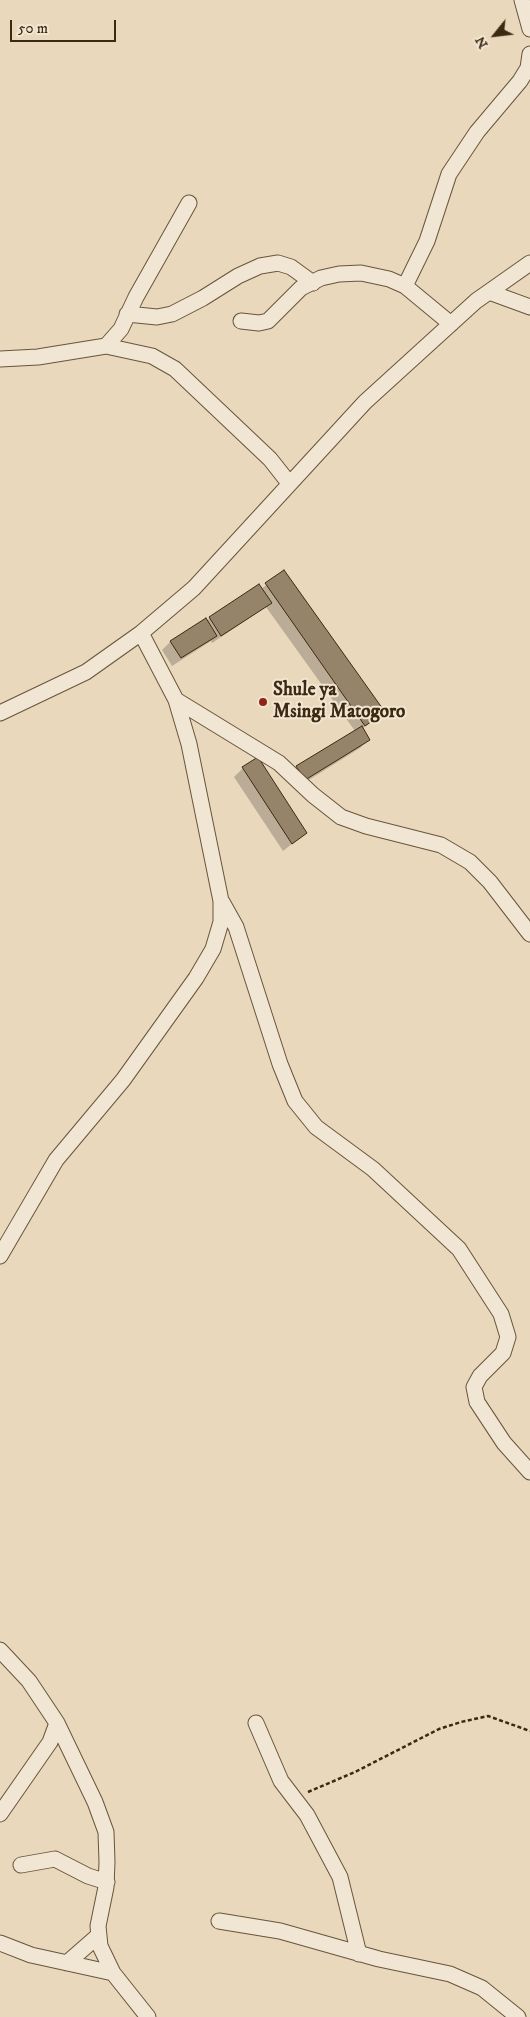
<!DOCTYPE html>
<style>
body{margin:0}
#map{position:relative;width:530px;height:2017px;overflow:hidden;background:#e9d8bc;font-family:"IM FELL DW Pica",serif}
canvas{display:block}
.north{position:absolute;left:470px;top:10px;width:50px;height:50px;-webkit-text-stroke:4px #f1e6d3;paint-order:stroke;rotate:241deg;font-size:14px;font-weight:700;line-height:20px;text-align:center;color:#3c2912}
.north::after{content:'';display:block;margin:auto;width:18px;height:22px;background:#3c2912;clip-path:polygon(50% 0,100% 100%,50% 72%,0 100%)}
.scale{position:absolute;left:10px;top:20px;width:106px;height:22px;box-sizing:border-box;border:2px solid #3c2912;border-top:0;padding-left:6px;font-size:15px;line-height:18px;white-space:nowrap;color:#3c2912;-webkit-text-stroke:4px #f1e6d3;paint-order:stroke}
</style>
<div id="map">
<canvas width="530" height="2017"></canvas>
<div class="north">N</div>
<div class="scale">50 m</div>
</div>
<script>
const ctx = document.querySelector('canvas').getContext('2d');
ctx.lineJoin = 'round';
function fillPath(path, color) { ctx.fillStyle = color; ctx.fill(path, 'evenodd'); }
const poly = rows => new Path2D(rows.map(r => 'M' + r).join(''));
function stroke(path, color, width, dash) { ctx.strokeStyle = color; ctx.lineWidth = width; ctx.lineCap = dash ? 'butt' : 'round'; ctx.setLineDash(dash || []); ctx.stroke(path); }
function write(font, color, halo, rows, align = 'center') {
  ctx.font = font + ' "IM FELL DW Pica",serif'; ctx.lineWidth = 4; ctx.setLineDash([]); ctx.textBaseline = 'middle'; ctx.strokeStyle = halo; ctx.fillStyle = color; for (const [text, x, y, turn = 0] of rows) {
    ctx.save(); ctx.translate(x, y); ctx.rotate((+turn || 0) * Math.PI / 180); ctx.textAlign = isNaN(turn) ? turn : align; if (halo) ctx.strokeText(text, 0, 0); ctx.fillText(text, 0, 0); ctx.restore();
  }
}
const shadow = poly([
 [284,572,383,712,362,729,369,739,360,748,296,788,288,775,297,767,355,731,266,607,212,643,211,641,172,666,162,650,171,641,261,589],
 [243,768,306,833,283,851,234,777]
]);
const building = poly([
 [284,570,385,712,365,726,265,583,284,570],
 [259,584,272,603,221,636,209,617,259,584],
 [206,618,217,636,181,658,170,641,206,618],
 [362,726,370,740,305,780,296,766,362,726],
 [258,757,307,833,292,844,242,767,258,757]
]);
const path = poly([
 [308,1792,355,1772,439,1729,461,1722,488,1716,530,1731]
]);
const minor = poly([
 [522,0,530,29],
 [405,286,427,241,449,174,477,132,520,81,528,68,530,54],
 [489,292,530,307],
 [127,314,157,317,172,314,203,298,238,276,260,266,278,263,291,267,313,283],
 [241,321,259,323,268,321,301,288,321,278,339,274,361,273,389,279,405,286,451,324],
 [106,346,121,329,136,297,189,203],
 [0,359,38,357,106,346,152,356,175,369,270,459,289,483],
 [176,700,279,763,313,795,341,817,366,826,441,845,470,862,490,882,530,934],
 [0,713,86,672,141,633,194,588,365,402,476,301,530,263],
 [222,902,236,927,280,1064,295,1101,316,1127,373,1169,459,1249,501,1314,508,1337,503,1353,480,1376,474,1387,477,1402,504,1443,530,1472],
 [0,1256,56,1160,123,1080,196,978,213,949,221,922,221,901,189,744,176,700,141,633],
 [0,1650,29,1681,57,1723,95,1802,106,1832,107,1862,106,1887,98,1926,100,1946,113,1973,148,2017],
 [256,1723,281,1781,307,1815,340,1877,359,1954],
 [0,1814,50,1742,57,1723],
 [21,1865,55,1859,88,1876,107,1882],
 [219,1921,280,1931,379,1959,450,1974,482,1988,518,2017],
 [0,1943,31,1955,113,1973],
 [67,1963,99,1935]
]);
const markers = [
 [263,702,5,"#8f2418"]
];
const poiNames = [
 ["Shule ya",273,691],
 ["Msingi Matogoro",273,713]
];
fillPath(shadow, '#0003');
fillPath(building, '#96846a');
stroke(building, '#3c2912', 1);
stroke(minor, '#67553c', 17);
stroke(path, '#3c2912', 2.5, [4, 2.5]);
stroke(minor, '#f1e6d3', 15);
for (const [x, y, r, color] of markers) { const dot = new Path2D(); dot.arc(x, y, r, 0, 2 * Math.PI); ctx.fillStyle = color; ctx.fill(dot); stroke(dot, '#f1e6d3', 2); }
write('bold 19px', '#3c2912', '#f1e6d3', poiNames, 'left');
</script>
